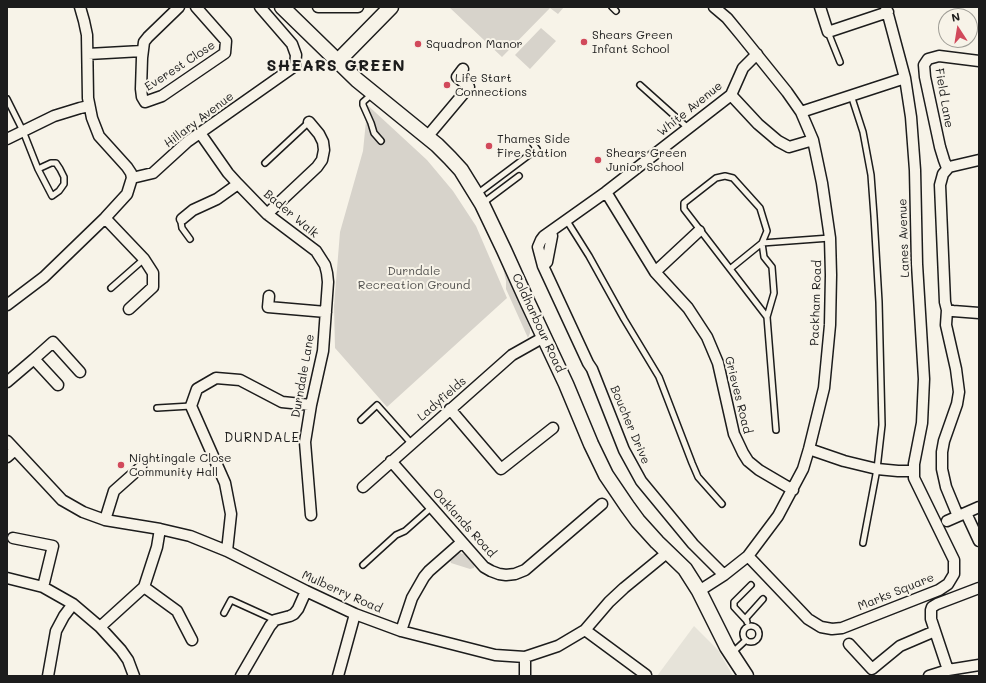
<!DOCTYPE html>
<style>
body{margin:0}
#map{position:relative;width:986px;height:683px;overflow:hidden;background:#f7f3e8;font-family:Mali,sans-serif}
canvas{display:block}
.frame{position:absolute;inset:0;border:8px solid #1c1c1c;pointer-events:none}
.north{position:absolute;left:938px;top:8px;width:40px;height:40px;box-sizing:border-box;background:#f7f3e8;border:1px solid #9f9d96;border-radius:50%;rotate:348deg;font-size:11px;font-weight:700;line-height:16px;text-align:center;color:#1c1c1c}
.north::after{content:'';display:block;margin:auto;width:14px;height:18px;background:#d1495b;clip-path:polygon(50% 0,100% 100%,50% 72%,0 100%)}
</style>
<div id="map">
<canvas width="986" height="683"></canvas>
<div class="frame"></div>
<div class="north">N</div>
</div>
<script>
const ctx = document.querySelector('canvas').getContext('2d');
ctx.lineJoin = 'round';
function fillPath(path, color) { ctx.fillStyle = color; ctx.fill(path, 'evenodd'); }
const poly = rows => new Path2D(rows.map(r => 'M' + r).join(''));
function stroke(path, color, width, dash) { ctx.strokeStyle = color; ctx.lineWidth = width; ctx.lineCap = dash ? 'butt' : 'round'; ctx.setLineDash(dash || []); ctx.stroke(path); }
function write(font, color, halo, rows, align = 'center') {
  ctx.font = font + ' Mali,sans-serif'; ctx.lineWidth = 4; ctx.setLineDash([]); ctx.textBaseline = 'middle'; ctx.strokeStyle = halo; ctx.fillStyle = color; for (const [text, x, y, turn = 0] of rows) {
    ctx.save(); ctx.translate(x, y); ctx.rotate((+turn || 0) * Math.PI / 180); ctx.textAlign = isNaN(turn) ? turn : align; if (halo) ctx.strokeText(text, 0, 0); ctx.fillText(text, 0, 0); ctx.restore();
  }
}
const built = poly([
 [694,626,718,650,733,676,657,676]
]);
const green = poly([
 [449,7,564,7,558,14,550,8,502,57],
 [541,28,556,41,530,69,515,55],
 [362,100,427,160,453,191,476,226,507,298,387,407,335,348,334,306,340,232,363,151,366,121],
 [500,255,521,303,520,305,530,328,530,333,528,338,506,289,506,281],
 [460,553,467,555,475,564,474,568,470,569,451,563,450,560,452,558]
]);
const lane = poly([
 [612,7,616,11],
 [828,32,840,62],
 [640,85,688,128],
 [372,94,363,102,363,105,371,123,374,133,381,141],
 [851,95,863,132,871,175,874,216,879,302,882,425,877,469,863,543],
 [7,99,23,131,38,169,52,196,59,191,64,184,64,177,60,169,56,163,51,163,38,169],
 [265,163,309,122],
 [477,194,537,149,533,144,537,140],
 [483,203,519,176],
 [182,219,181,222,182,228,190,239],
 [567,221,589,256,624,319,659,377,692,463,698,477,722,504],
 [730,269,762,243,830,238],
 [111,288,144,259],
 [767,317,684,209,684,203,716,178,725,176,733,178,760,208,767,231,762,243,764,257,772,267,774,293,767,317,776,430],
 [157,408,191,406],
 [361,420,377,405,411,443],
 [363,565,396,535,405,531,432,507],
 [224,613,231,600,275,620],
 [746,620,734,607,734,602,751,585],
 [747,622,746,618,763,599],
 '743 634a8 8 0 1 1 16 0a8 8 0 1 1-16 0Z',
 [732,653,746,640]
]);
const street = poly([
 [80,7,84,21,87,35,88,98,92,118,99,136,127,167,131,173,132,178],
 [179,7,148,37,144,42,142,58,141,89,142,97,145,102,162,96,225,53,226,41,196,7],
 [318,7,358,7],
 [820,7,828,32,888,12],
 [88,54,142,51],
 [731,95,758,124,778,141,789,147,813,140],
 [801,112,905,78],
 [200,133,228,173,238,184,267,214,316,251,325,265,327,273,328,282,323,351,311,405,305,442,311,515],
 [427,137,469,87,457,77,463,69],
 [7,139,54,116,80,108,89,106],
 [947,168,944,160,940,147,925,77,924,65,928,59,939,56,979,61],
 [132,178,153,173,187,142,295,66,296,55,292,44,260,7],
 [606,192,655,272,688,308,707,337,718,363,734,434,743,453,748,461,759,470,793,490],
 [267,214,317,167,322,160,324,150,323,142,319,134,309,122],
 [105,218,144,259,153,273,153,287,129,309],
 [182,219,193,210,217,199,238,184],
 [543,266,547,262,552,236,551,232],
 [655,272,699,231],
 [269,296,268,307,326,312],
 [7,305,44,277,105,218,127,194,132,178],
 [947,310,953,311,979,313],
 [34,359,53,342,80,372],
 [7,382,34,359,58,385],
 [450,409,501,469,553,428],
 [7,441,62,500,83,512,105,520,160,529,190,536,227,551,306,591,355,614,401,631,495,655,525,657,558,646,585,630,609,602,624,588,668,552],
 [809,449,844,461,877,469,898,471,914,471],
 [7,457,15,450],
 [391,461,484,567,491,571,499,574,506,575,515,574,525,570,602,504],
 [363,487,512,355,544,337],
 [966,513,979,541],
 [958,516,946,487,942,469,942,452,944,441,957,404,959,392,956,369,946,325,947,310,945,302,940,185,943,174,949,167,979,160],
 [105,520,114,491,141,467],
 [947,521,979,507],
 [13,538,53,546,43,587],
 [227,551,231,514,225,483,191,406,197,389,216,378,240,380,282,402,311,405],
 [748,556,808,619,821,627,832,629,842,628,939,590,948,584,954,574,954,560,914,478,914,464,922,423,924,379,917,264,915,170,911,117,905,78,886,7],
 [724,575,693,544,641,481,624,450,592,369,588,363,543,266,538,247,541,240,544,236,606,192,731,95,743,68,757,54],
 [7,578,43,587,73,604,100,627,121,650,128,660,134,676],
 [144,587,177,611,192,640],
 [699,591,724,575,748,556,778,516,803,469,809,449,824,388,830,325,831,275,830,238,822,183,813,140,801,112,787,92,741,35,727,18,714,7],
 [100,627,144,587,157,547,160,529],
 [585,630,646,675],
 [401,631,412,598,424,577,429,571,462,542],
 [849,644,872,669,900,646,935,631],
 [948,670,931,619,931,610,932,607,937,604,979,588],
 [48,676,56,631,64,616,73,604],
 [241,676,270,626,275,620,290,616,294,614,298,609,306,591],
 [338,676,355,614],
 [525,676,525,657],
 [929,676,948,670,979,665]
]);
const secondary = poly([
 [282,7,357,80,437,145,450,158,461,170,482,204,504,250,528,303,566,384,591,444,606,475,627,506,638,521,657,542,685,569,699,591,727,647,746,676],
 [338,61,391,7]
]);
const markers = [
 [584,42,4,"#d1495b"],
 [418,44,4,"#d1495b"],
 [447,85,4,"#d1495b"],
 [489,146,4,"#d1495b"],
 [598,160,4,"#d1495b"],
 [121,465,4,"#d1495b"]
];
const poiNames = [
 ["Shears Green",592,35],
 ["Infant School",592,49],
 ["Squadron Manor",426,44],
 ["Life Start",455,78],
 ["Connections",455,92],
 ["Thames Side",497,139],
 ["Fire Station",497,153],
 ["Shears Green",606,153],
 ["Junior School",606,167],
 ["Nightingale Close",129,458],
 ["Community Hall",129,472]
];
const streetNames = [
 ["Everest Close",180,66,-33],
 ["Field Lane",944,98,80],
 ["White Avenue",690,109,-39],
 ["Hillary Avenue",199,120,-37],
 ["Bader Walk",291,214,40],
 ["Lanes Avenue",904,238,-92],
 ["Packham Road",816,303,-88],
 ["Coldharbour Road",538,323,65],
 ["Durndale Lane",303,376,-80],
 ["Grieves Road",738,395,76],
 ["Ladyfields",442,399,-41],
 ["Boucher Drive",630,425,67],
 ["Oaklands Road",464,523,48],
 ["Mulberry Road",342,592,24],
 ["Marks Square",896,592,-22]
];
const parkNames = [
 ["Durndale",414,271],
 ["Recreation Ground",414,285]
];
const neighbourhoodNames = [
 ["DURNDALE",262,438]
];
const districtNames = [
 ["SHEARS GREEN",336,66]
];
fillPath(built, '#e6e3d9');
fillPath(green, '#d7d3cb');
stroke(lane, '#1c1c1c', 8);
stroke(street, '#1c1c1c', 13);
stroke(secondary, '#1c1c1c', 17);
stroke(lane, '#f7f3e8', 5);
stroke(street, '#f7f3e8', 10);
stroke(secondary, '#f7f3e8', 14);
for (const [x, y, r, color] of markers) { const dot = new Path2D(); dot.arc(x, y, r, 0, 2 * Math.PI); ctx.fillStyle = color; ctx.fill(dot); stroke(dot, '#f7f3e8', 1.5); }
write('12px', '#1c1c1c', '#f7f3e8', poiNames, 'left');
write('12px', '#1c1c1c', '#f7f3e8', streetNames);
write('12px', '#545351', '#f7f3e8', parkNames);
ctx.letterSpacing = '1px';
write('13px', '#1c1c1c', '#f7f3e8', neighbourhoodNames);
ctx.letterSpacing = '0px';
ctx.letterSpacing = '1px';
write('bold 16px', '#1c1c1c', '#f7f3e8', districtNames);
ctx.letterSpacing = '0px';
</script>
